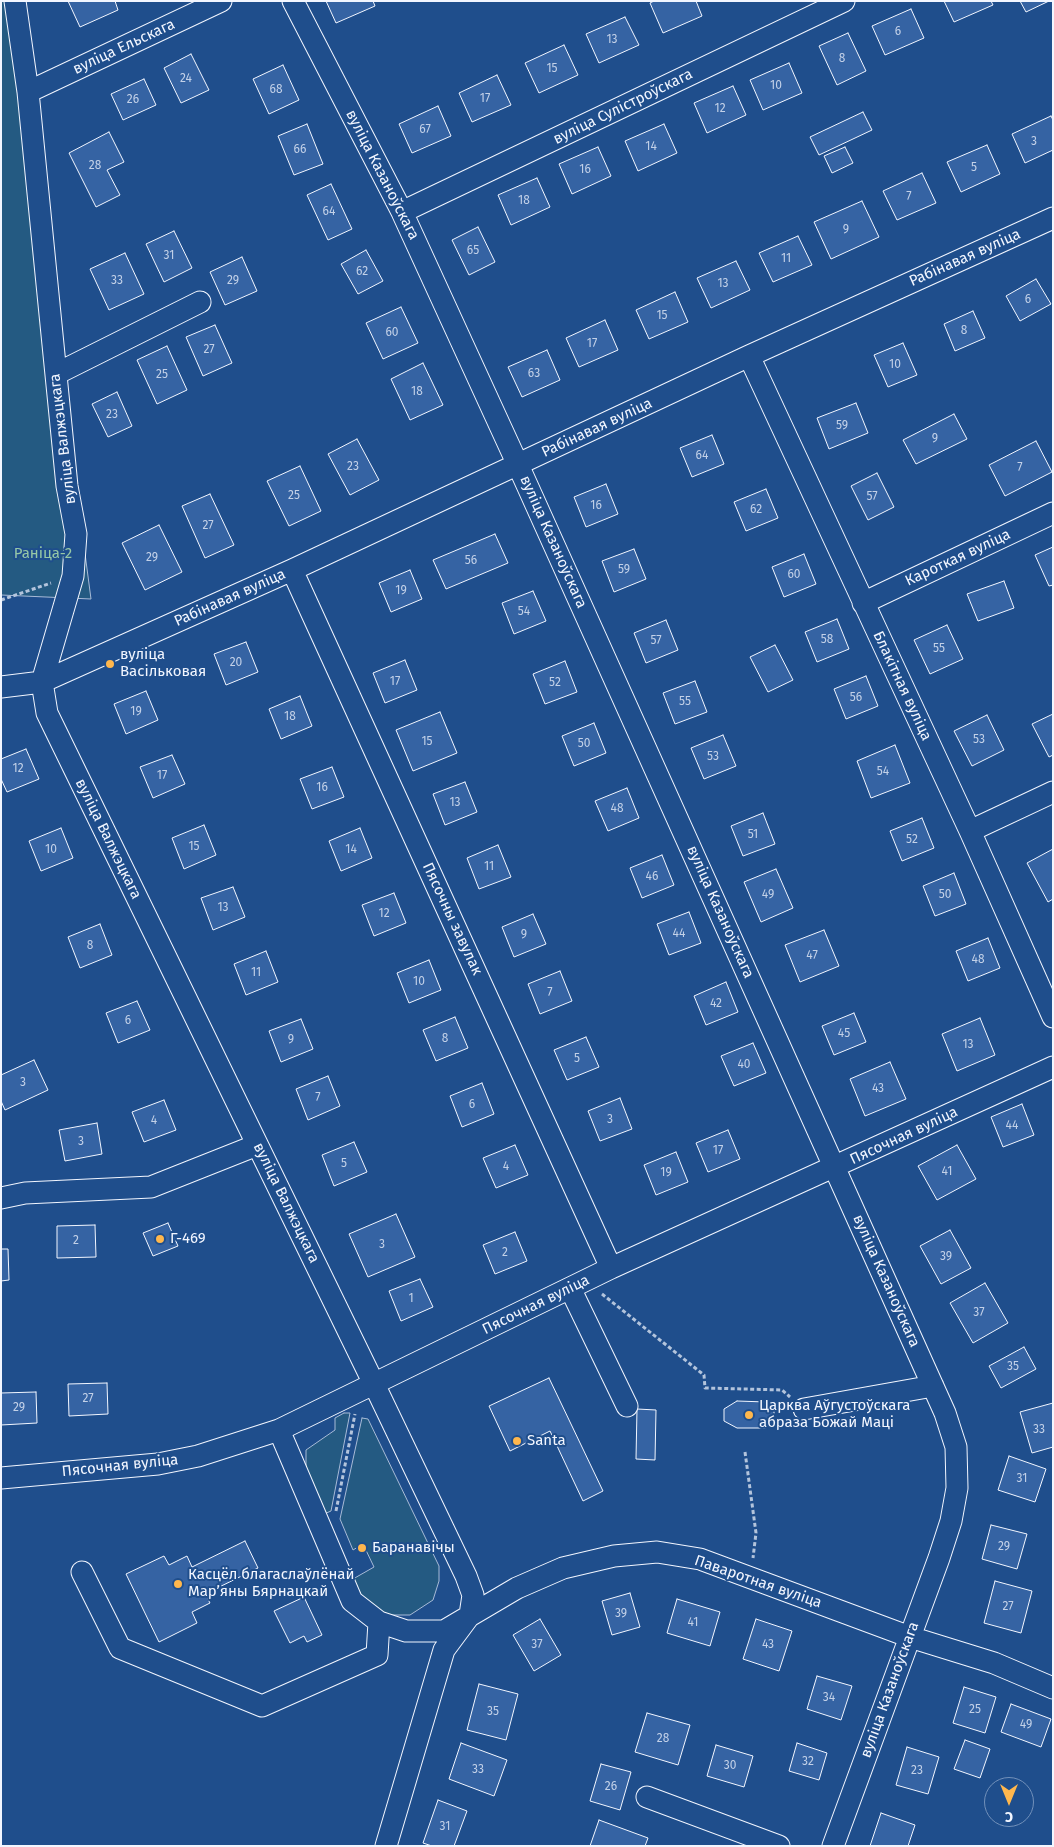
<!DOCTYPE html>
<meta charset="utf-8">
<style>
body{margin:0}
#map{position:relative;width:1054px;height:1847px;overflow:hidden;background:#1f4e8c;font-family:"Fira Sans",sans-serif}
canvas{display:block}
.frame{position:absolute;inset:0;border:2px solid #f2f6ff;pointer-events:none}
.north{position:absolute;left:984px;top:1777px;width:50px;height:50px;box-sizing:border-box;background:#1f4e8c;border:1px solid #7391ba;border-radius:50%;rotate:180deg;font-size:14px;font-weight:700;line-height:20px;text-align:center;color:#f2f6ff}
.north::after{content:'';display:block;margin:auto;width:18px;height:22px;background:#ffb74d;clip-path:polygon(50% 0,100% 100%,50% 72%,0 100%)}
</style>
<div id="map">
<canvas width="1054" height="1847"></canvas>
<div class="frame"></div>
<div class="north">С</div>
</div>
<script>
const ctx = document.querySelector('canvas').getContext('2d');
ctx.lineJoin = 'round';
function fillPath(path, color) { ctx.fillStyle = color; ctx.fill(path, 'evenodd'); }
const poly = rows => new Path2D(rows.map(r => 'M' + r).join(''));
function stroke(path, color, width, dash) { ctx.strokeStyle = color; ctx.lineWidth = width; ctx.lineCap = dash ? 'butt' : 'round'; ctx.setLineDash(dash || []); ctx.stroke(path); }
function write(font, color, halo, rows, align = 'center') {
  ctx.font = font + ' "Fira Sans",sans-serif'; ctx.lineWidth = 4; ctx.setLineDash([]); ctx.textBaseline = 'middle'; ctx.strokeStyle = halo; ctx.fillStyle = color; for (const [text, x, y, turn = 0] of rows) {
    ctx.save(); ctx.translate(x, y); ctx.rotate((+turn || 0) * Math.PI / 180); ctx.textAlign = isNaN(turn) ? turn : align; if (halo) ctx.strokeText(text, 0, 0); ctx.fillText(text, 0, 0); ctx.restore();
  }
}
const green = poly([
 [1,1,12,1,91,599,1,595,1,1],
 [344,1413,350,1413,331,1511,324,1514,306,1469,306,1450,335,1430,335,1418,344,1413],
 [362,1418,368,1419,439,1566,439,1581,433,1600,410,1615,382,1615,364,1600,353,1579,374,1567,363,1544,353,1550,340,1519,362,1418]
]);
const building = poly([
 [68,1,115,1,118,10,80,27,68,1],
 [326,1,373,1,375,6,336,23,326,1],
 [654,1,696,1,702,16,663,33,650,3,654,1],
 [944,1,991,1,993,5,954,22,944,1],
 [1020,1,1049,1,1026,12,1020,1],
 [911,9,924,38,885,55,872,26,911,9],
 [625,17,639,45,599,63,586,34,625,17],
 [848,33,866,71,837,85,819,46,848,33],
 [564,45,578,75,539,93,525,63,564,45],
 [191,54,209,90,181,103,164,68,191,54],
 [789,63,802,93,763,110,750,80,789,63],
 [283,65,299,100,269,114,253,79,283,65],
 [497,75,511,105,472,122,459,93,497,75],
 [144,79,156,105,123,120,111,94,144,79],
 [733,86,746,115,707,133,694,103,733,86],
 [438,106,451,136,412,153,399,124,438,106],
 [863,112,872,130,819,155,810,137,863,112],
 [1051,116,1053,120,1053,150,1025,163,1012,134,1051,116],
 [307,124,323,164,294,175,278,136,307,124],
 [664,124,677,153,638,171,625,141,664,124],
 [109,132,124,162,107,170,120,195,96,207,69,153,109,132],
 [987,145,1000,174,961,192,947,162,987,145],
 [598,147,611,176,572,194,559,164,598,147],
 [845,147,853,163,832,173,824,156,845,147],
 [922,173,936,203,897,220,883,191,922,173],
 [537,178,550,207,511,225,498,195,537,178],
 [331,184,352,229,328,240,307,195,331,184],
 [862,201,879,237,831,259,814,222,862,201],
 [478,227,495,262,469,275,452,240,478,227],
 [174,231,192,268,164,282,146,244,174,231],
 [798,236,812,265,773,282,759,253,798,236],
 [366,250,383,281,358,294,341,264,366,250],
 [125,253,144,294,109,310,90,269,125,253],
 [242,257,257,291,225,305,210,272,242,257],
 [736,261,750,290,711,308,697,278,736,261],
 [1036,279,1051,304,1020,321,1006,296,1036,279],
 [675,292,688,322,649,339,636,310,675,292],
 [401,307,418,343,383,359,366,323,401,307],
 [973,311,985,338,955,351,944,324,973,311],
 [605,320,618,350,579,367,566,338,605,320],
 [215,325,232,363,203,376,186,337,215,325],
 [903,343,917,375,888,387,874,355,903,343],
 [167,346,187,390,157,404,137,360,167,346],
 [547,350,560,380,522,397,508,367,547,350],
 [423,363,443,405,410,420,391,379,423,363],
 [117,392,132,426,108,437,92,404,117,392],
 [856,403,868,433,829,449,817,418,856,403],
 [954,414,967,439,916,464,903,440,954,414],
 [712,435,724,464,692,477,680,448,712,435],
 [357,439,379,480,350,495,328,454,357,439],
 [1036,441,1052,472,1005,496,989,465,1036,441],
 [300,466,321,511,289,526,267,481,300,466],
 [877,473,894,507,868,520,851,486,877,473],
 [606,484,618,514,586,527,574,497,606,484],
 [766,489,778,518,746,531,734,502,766,489],
 [210,494,234,545,205,558,182,506,210,494],
 [159,525,182,572,145,590,122,543,159,525],
 [495,534,508,563,446,589,433,560,495,534],
 [1053,547,1053,585,1049,586,1035,555,1053,547],
 [634,549,646,579,614,592,602,561,634,549],
 [804,554,816,584,784,597,772,567,804,554],
 [410,570,422,599,391,612,379,583,410,570],
 [1004,581,1014,608,978,621,967,594,1004,581],
 [533,591,546,621,514,634,502,603,533,591],
 [837,619,849,649,817,662,805,632,837,619],
 [666,620,678,650,646,663,634,633,666,620],
 [947,625,963,659,930,674,914,640,947,625],
 [246,642,258,672,226,685,214,654,246,642],
 [775,645,793,680,768,692,750,657,775,645],
 [405,660,417,690,385,703,373,673,405,660],
 [565,661,577,692,545,704,533,674,565,661],
 [866,676,878,706,846,719,834,689,866,676],
 [695,681,707,712,675,724,663,693,695,681],
 [146,691,158,720,126,734,114,704,146,691],
 [300,696,312,726,281,739,269,709,300,696],
 [440,712,457,753,413,771,396,730,440,712],
 [1053,714,1053,755,1049,757,1032,724,1053,714],
 [987,715,1004,750,972,766,954,731,987,715],
 [594,723,606,753,574,766,562,736,594,723],
 [723,735,736,766,704,779,691,748,723,735],
 [895,745,910,783,871,798,857,761,895,745],
 [26,749,39,779,7,792,1,779,1,759,26,749],
 [172,755,185,784,153,798,140,767,172,755],
 [332,767,344,797,312,809,300,779,332,767],
 [465,782,477,812,445,825,433,794,465,782],
 [627,788,639,818,608,831,595,801,627,788],
 [763,813,775,844,743,856,731,826,763,813],
 [922,818,934,848,902,861,890,831,922,818],
 [204,825,216,855,184,869,172,838,204,825],
 [61,828,73,858,41,871,29,841,61,828],
 [360,828,372,858,341,871,329,841,360,828],
 [498,845,511,877,479,889,467,858,498,845],
 [1053,849,1053,899,1048,902,1027,863,1053,849],
 [662,855,674,885,642,898,630,868,662,855],
 [776,869,793,908,761,922,744,882,776,869],
 [954,873,966,904,935,916,923,886,954,873],
 [233,887,245,917,213,930,201,898,233,887],
 [394,893,406,923,374,936,362,905,394,893],
 [689,912,701,943,669,955,657,924,689,912],
 [533,914,546,944,514,957,502,927,533,914],
 [100,924,112,955,80,968,68,937,100,924],
 [824,930,839,966,800,982,785,945,824,930],
 [988,938,1000,968,968,981,956,951,988,938],
 [266,951,278,982,246,995,234,964,266,951],
 [429,960,441,990,409,1003,397,973,429,960],
 [560,971,572,1001,540,1014,528,984,560,971],
 [726,982,738,1012,706,1025,694,996,726,982],
 [137,1001,150,1030,118,1043,106,1013,137,1001],
 [854,1013,866,1042,834,1055,822,1026,854,1013],
 [455,1017,468,1048,436,1061,423,1030,455,1017],
 [980,1018,995,1055,957,1071,942,1034,980,1018],
 [301,1019,313,1049,281,1062,269,1031,301,1019],
 [586,1037,599,1067,567,1080,554,1050,586,1037],
 [753,1043,766,1073,734,1086,721,1056,753,1043],
 [34,1060,48,1090,5,1110,1,1101,1,1075,34,1060],
 [890,1062,906,1099,865,1116,850,1079,890,1062],
 [328,1076,340,1106,308,1120,296,1089,328,1076],
 [482,1083,494,1114,462,1127,450,1096,482,1083],
 [620,1098,632,1129,600,1141,588,1111,620,1098],
 [164,1100,176,1130,144,1142,132,1112,164,1100],
 [1022,1104,1034,1135,1003,1147,991,1117,1022,1104],
 [97,1123,102,1154,65,1161,59,1130,97,1123],
 [728,1130,740,1159,708,1172,696,1143,728,1130],
 [354,1142,367,1172,334,1186,322,1155,354,1142],
 [515,1145,528,1175,496,1188,483,1158,515,1145],
 [957,1145,976,1179,937,1200,918,1166,957,1145],
 [676,1152,688,1182,656,1195,644,1165,676,1152],
 [396,1214,415,1257,368,1277,349,1234,396,1214],
 [168,1223,178,1246,153,1256,143,1233,168,1223],
 [95,1225,96,1257,57,1258,57,1226,95,1225],
 [950,1230,971,1268,941,1284,920,1246,950,1230],
 [515,1232,527,1261,495,1274,483,1245,515,1232],
 [1,1249,8,1249,9,1280,1,1281,1,1249],
 [420,1279,433,1307,401,1321,389,1291,420,1279],
 [985,1283,1008,1323,973,1343,950,1303,985,1283],
 [1024,1347,1036,1369,1001,1388,989,1366,1024,1347],
 [549,1378,603,1491,583,1501,550,1431,510,1451,489,1406,549,1378],
 [107,1383,108,1414,69,1416,68,1384,107,1383],
 [36,1392,37,1423,1,1425,1,1393,36,1392],
 [737,1401,766,1402,774,1406,774,1421,766,1428,737,1428,724,1421,724,1409,737,1401],
 [1053,1403,1053,1447,1032,1453,1020,1412,1053,1403],
 [637,1409,656,1410,655,1460,636,1459,637,1409],
 [1009,1456,1046,1469,1035,1502,998,1490,1009,1456],
 [991,1525,1027,1534,1017,1569,982,1559,991,1525],
 [245,1541,258,1568,205,1594,210,1603,192,1612,197,1623,159,1642,126,1574,164,1556,169,1565,187,1556,192,1567,245,1541],
 [995,1581,1032,1591,1021,1633,984,1623,995,1581],
 [630,1593,640,1627,612,1635,602,1601,630,1593],
 [304,1597,322,1635,307,1642,304,1636,290,1643,274,1611,304,1597],
 [677,1599,720,1612,710,1646,667,1633,677,1599],
 [540,1619,561,1655,534,1671,513,1635,540,1619],
 [756,1619,792,1631,779,1671,743,1659,756,1619],
 [817,1676,852,1686,841,1720,807,1709,817,1676],
 [479,1684,518,1694,506,1740,467,1730,479,1684],
 [964,1687,996,1697,985,1733,953,1723,964,1687],
 [1011,1704,1051,1719,1041,1747,1001,1732,1011,1704],
 [647,1713,690,1725,678,1765,635,1752,647,1713],
 [965,1740,990,1749,980,1778,954,1769,965,1740],
 [461,1743,507,1760,494,1796,449,1779,461,1743],
 [797,1743,827,1753,819,1780,789,1771,797,1743],
 [716,1745,753,1756,744,1787,707,1776,716,1745],
 [907,1747,939,1757,928,1794,896,1785,907,1747],
 [601,1764,631,1772,620,1810,590,1801,601,1764],
 [438,1800,467,1811,454,1846,432,1846,423,1843,438,1800],
 [881,1813,915,1825,908,1846,870,1846,881,1813],
 [599,1820,648,1838,645,1846,590,1846,599,1820]
]);
const path = poly([
 [1,600,51,583],
 [602,1294,704,1375,705,1388,782,1390,790,1397],
 [745,1452,756,1533,753,1558],
 [336,1511,355,1414]
]);
const minor = poly([
 [15,1,28,92,67,486,76,534,73,576,42,682,47,713,374,1384,466,1576,473,1595,470,1615,444,1650,386,1846],
 [293,1,402,212,518,465,945,1413,956,1447,957,1488,951,1521,939,1558,833,1846],
 [28,92,221,1],
 [402,212,844,1],
 [749,356,970,831,1053,1017],
 [56,374,200,302],
 [292,570,611,1268],
 [863,603,1053,513],
 [1,687,42,682,292,570,749,356,1053,218],
 [970,831,1053,792],
 [1,1198,25,1193,151,1187,257,1145],
 [570,1288,627,1406],
 [804,1409,933,1386],
 [279,1430,352,1601,379,1622,406,1631,444,1631,517,1588,563,1568,614,1556,657,1552,700,1559,910,1637,994,1663,1053,1688],
 [1,1478,158,1464,198,1456,279,1430,611,1268,1053,1067],
 [82,1572,120,1648,262,1706,377,1655,379,1622],
 [647,1797,779,1846]
]);
const markers = [
 [110,664,5,"#ffb74d"],
 [160,1239,5,"#ffb74d"],
 [749,1415,5,"#ffb74d"],
 [517,1441,5,"#ffb74d"],
 [362,1548,5,"#ffb74d"],
 [178,1584,5,"#ffb74d"]
];
const numberNames = [
 ["6",898,32],
 ["13",612,40],
 ["8",842,59],
 ["15",552,69],
 ["24",186,79],
 ["10",776,86],
 ["68",276,90],
 ["17",485,99],
 ["26",133,100],
 ["12",720,109],
 ["67",425,130],
 ["3",1034,142],
 ["14",651,147],
 ["66",300,150],
 ["28",95,166],
 ["5",974,168],
 ["16",585,170],
 ["7",909,197],
 ["18",524,201],
 ["64",329,212],
 ["9",846,230],
 ["65",473,251],
 ["31",169,256],
 ["11",786,259],
 ["62",362,272],
 ["33",117,281],
 ["29",233,281],
 ["13",723,284],
 ["6",1028,300],
 ["15",662,316],
 ["8",964,331],
 ["60",392,333],
 ["17",592,344],
 ["27",209,350],
 ["10",895,365],
 ["63",534,374],
 ["25",162,375],
 ["18",417,392],
 ["23",112,415],
 ["59",842,426],
 ["9",935,439],
 ["64",702,456],
 ["23",353,467],
 ["7",1020,468],
 ["25",294,496],
 ["57",872,497],
 ["16",596,506],
 ["62",756,510],
 ["27",208,526],
 ["29",152,558],
 ["56",471,561],
 ["59",624,570],
 ["60",794,575],
 ["19",401,591],
 ["54",524,612],
 ["58",827,640],
 ["57",656,641],
 ["55",939,649],
 ["20",236,663],
 ["17",395,682],
 ["52",555,683],
 ["56",856,698],
 ["55",685,702],
 ["19",136,712],
 ["18",290,717],
 ["53",979,740],
 ["15",427,742],
 ["50",584,744],
 ["53",713,757],
 ["12",18,769],
 ["54",883,772],
 ["17",162,776],
 ["16",322,788],
 ["13",455,803],
 ["48",617,809],
 ["51",753,835],
 ["52",912,840],
 ["15",194,847],
 ["10",51,850],
 ["14",351,850],
 ["11",489,867],
 ["46",652,877],
 ["49",768,895],
 ["50",945,895],
 ["13",223,908],
 ["12",384,914],
 ["44",679,934],
 ["9",524,935],
 ["8",90,946],
 ["47",812,956],
 ["48",978,960],
 ["11",256,973],
 ["10",419,982],
 ["7",550,993],
 ["42",716,1004],
 ["6",128,1021],
 ["45",844,1034],
 ["8",445,1039],
 ["9",291,1040],
 ["13",968,1045],
 ["5",577,1059],
 ["40",744,1065],
 ["3",23,1083],
 ["43",878,1089],
 ["7",318,1098],
 ["6",472,1105],
 ["3",610,1120],
 ["4",154,1121],
 ["44",1012,1126],
 ["3",81,1142],
 ["17",718,1151],
 ["5",344,1164],
 ["4",506,1167],
 ["41",947,1172],
 ["19",666,1173],
 ["2",76,1241],
 ["3",382,1245],
 ["2",505,1253],
 ["39",946,1257],
 ["1",411,1299],
 ["37",979,1313],
 ["35",1013,1367],
 ["27",88,1399],
 ["29",19,1408],
 ["33",1039,1430],
 ["31",1022,1479],
 ["29",1004,1547],
 ["27",1008,1607],
 ["39",621,1614],
 ["41",693,1623],
 ["37",537,1645],
 ["43",768,1645],
 ["34",829,1698],
 ["25",975,1710],
 ["35",493,1712],
 ["49",1026,1725],
 ["28",663,1739],
 ["32",808,1762],
 ["30",730,1766],
 ["33",478,1770],
 ["23",917,1771],
 ["26",611,1787],
 ["31",445,1827]
];
const streetNames = [
 ["вуліца Ельскага",124,47,-25],
 ["вуліца Сулістроўскага",623,107,-26],
 ["вуліца Казаноўскага",382,175,63],
 ["Рабінавая вуліца",965,258,-24],
 ["Рабінавая вуліца",597,428,-25],
 ["вуліца Валжэцкага",63,439,-97],
 ["вуліца Казаноўскага",553,542,66],
 ["Кароткая вуліца",958,558,-25],
 ["Рабінавая вуліца",230,598,-24],
 ["Блакітная вуліца",902,686,65],
 ["вуліца Валжэцкага",108,839,64],
 ["вуліца Казаноўскага",720,912,66],
 ["Пясочны завулак",452,919,65],
 ["Пясочная вуліца",904,1136,-25],
 ["вуліца Валжэцкага",286,1203,64],
 ["вуліца Казаноўскага",886,1281,66],
 ["Пясочная вуліца",536,1305,-26],
 ["Пясочная вуліца",120,1466,-6],
 ["Паваротная вуліца",758,1582,19],
 ["вуліца Казаноўскага",890,1690,-70]
];
const parkNames = [
 ["Раніца-2",43,554]
];
const poiNames = [
 ["вуліца",120,655],
 ["Васільковая",120,672],
 ["Г-469",170,1239],
 ["Царква Аўгустоўскага",759,1406],
 ["абраза Божай Маці",759,1423],
 ["Santa",527,1441],
 ["Баранавічы",372,1548],
 ["Касцёл благаслаўлёнай",188,1575],
 ["Мар’яны Бярнацкай",188,1592]
];
fillPath(green, '#245a82');
stroke(green, '#a8bbd7', 1);
fillPath(building, '#3563a3');
stroke(building, '#f2f6ff', 1);
stroke(minor, '#f2f6ff', 23);
stroke(path, '#b3c4dc', 3, [4, 2.5]);
stroke(minor, '#1f4e8c', 21);
for (const [x, y, r, color] of markers) { const dot = new Path2D(); dot.arc(x, y, r, 0, 2 * Math.PI); ctx.fillStyle = color; ctx.fill(dot); stroke(dot, '#1f4e8c', 2); }
write('12px', '#c3d1e8', null, numberNames);
write('15px', '#f2f6ff', '#1f4e8c', streetNames);
write('15px', '#97c8a6', '#1f4e8c', parkNames);
write('15px', '#f2f6ff', '#1f4e8c', poiNames, 'left');
</script>
